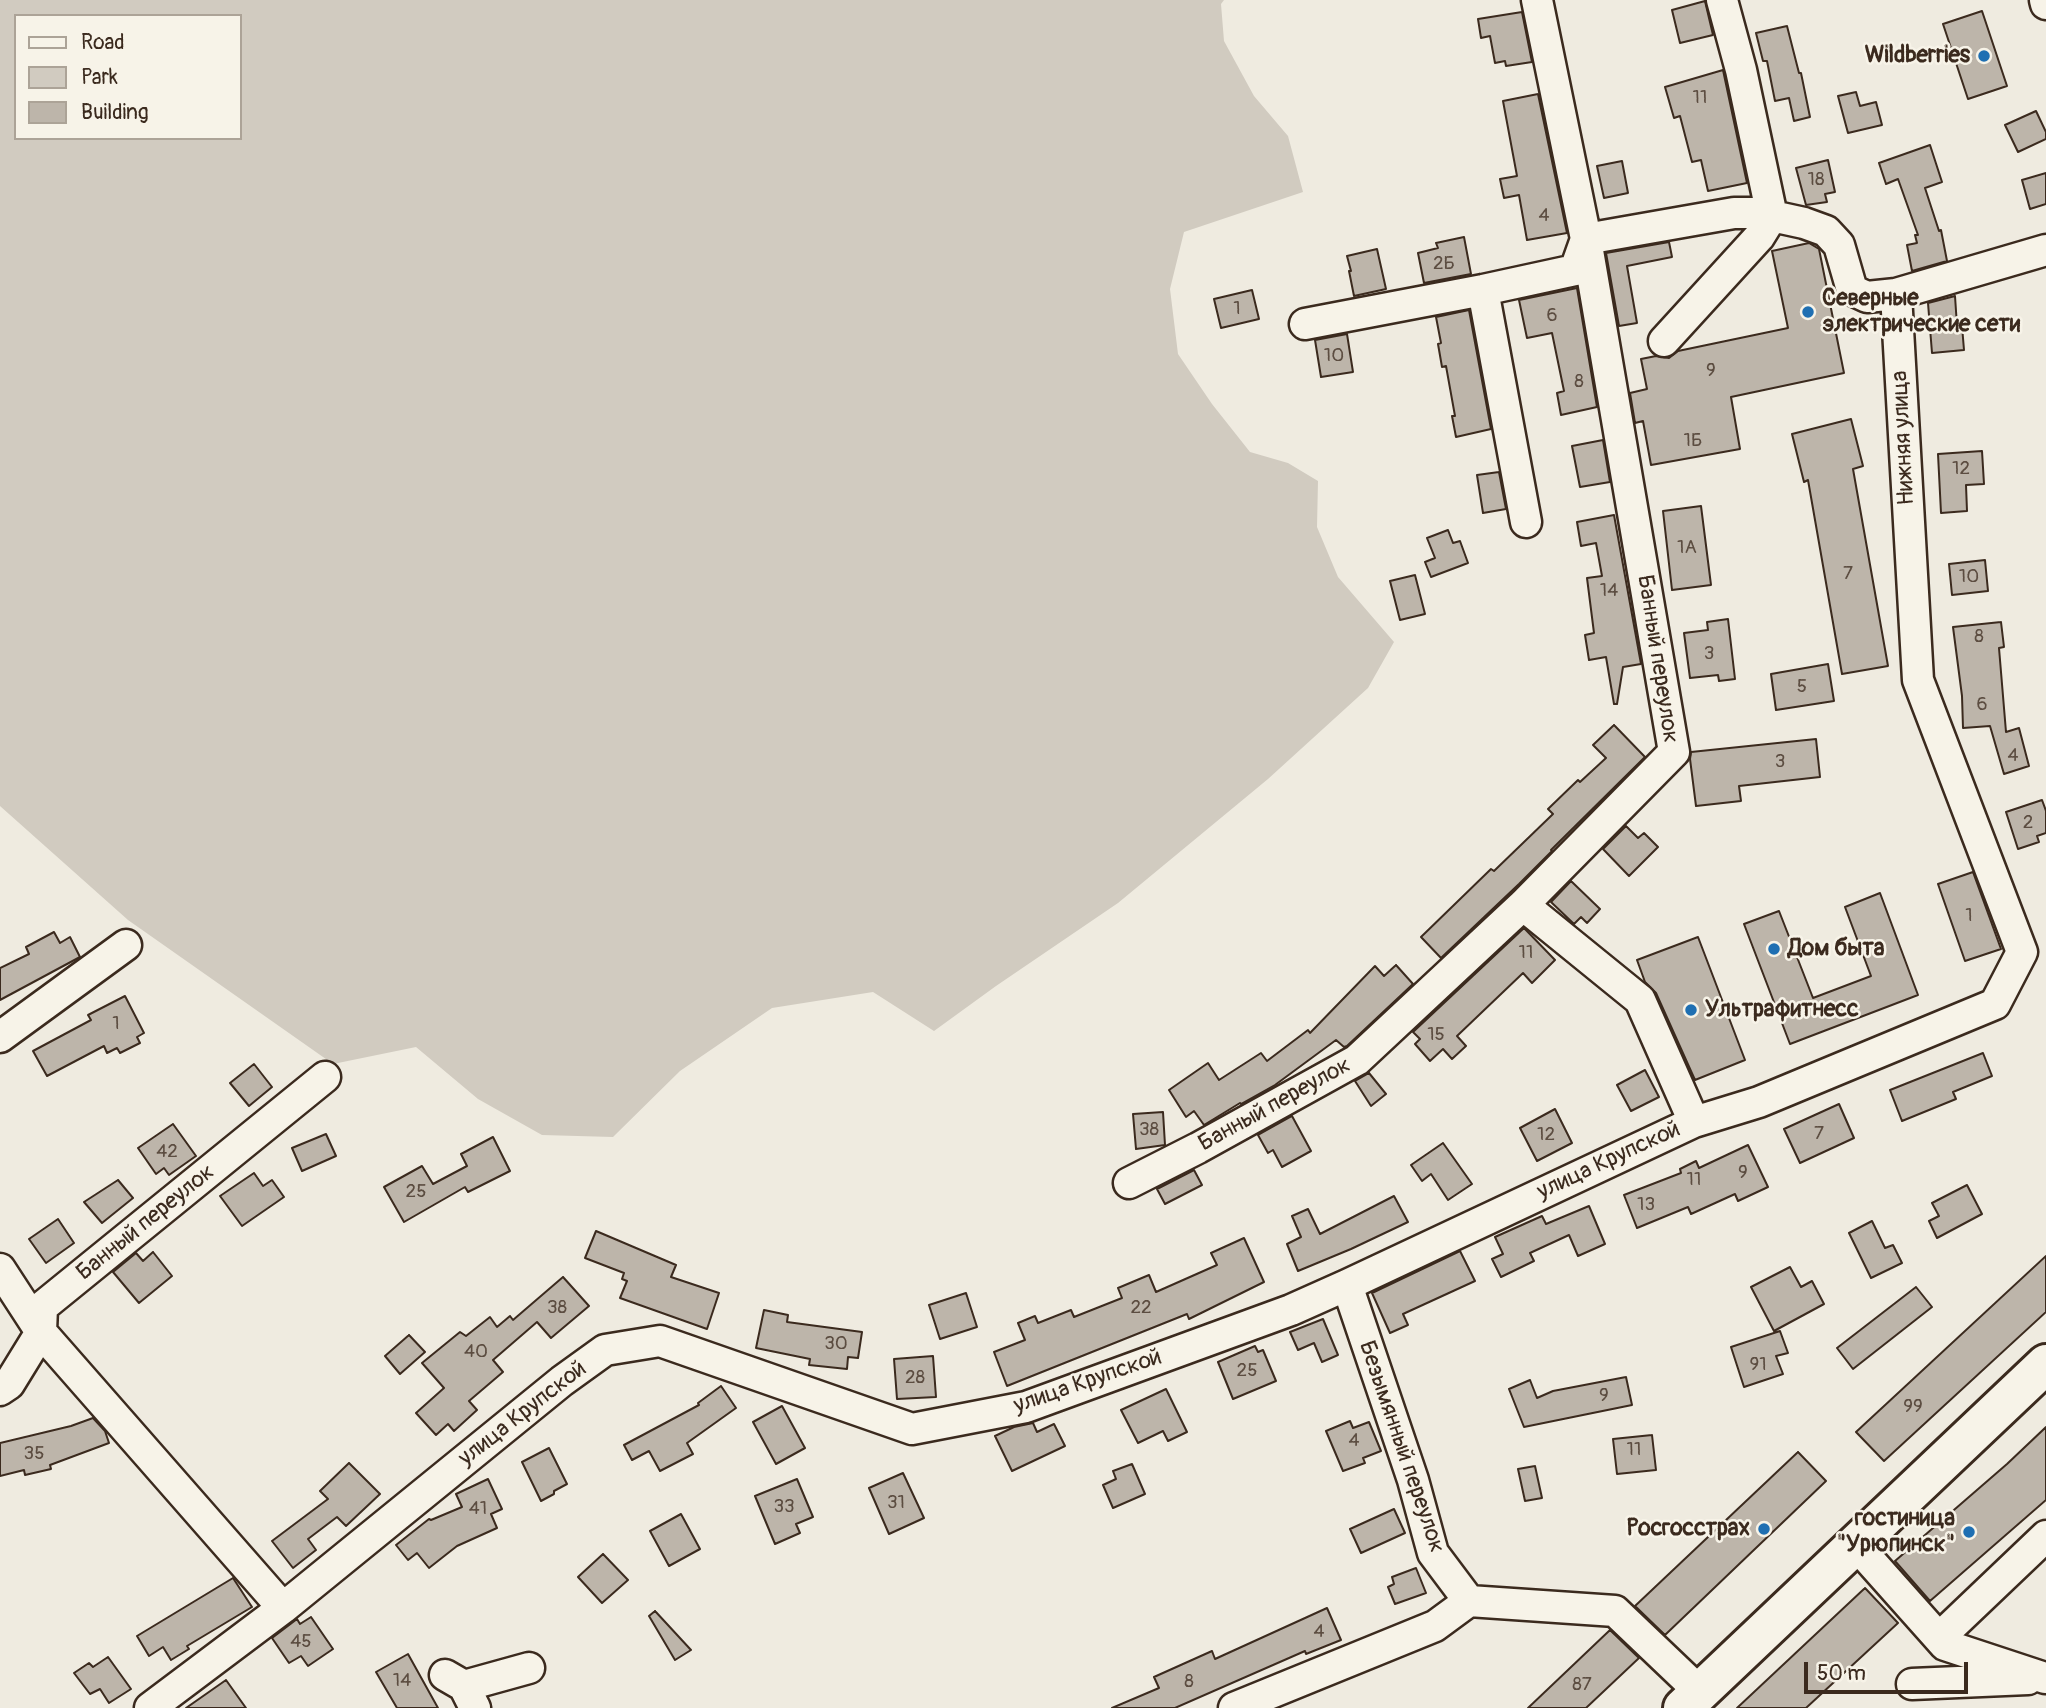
<!DOCTYPE html>
<meta charset="utf-8">
<style>
body{margin:0}
#map{position:relative;width:2046px;height:1708px;overflow:hidden;background:#efebe0;font-family:Pangolin,sans-serif}
canvas{display:block}
.legend{position:absolute;left:14px;top:14px;width:228px;height:126px;box-sizing:border-box;background:#f7f3e8;border:2px solid #aca397;margin:0;padding:9px 12px;list-style:none;font-size:21px;color:#3b2a1e}
.legend li{display:flex;align-items:center;gap:14px;height:35px}
.legend b{width:35px;border:2px solid #aca397}
.scale{position:absolute;left:1804px;top:1662px;width:164px;height:32px;box-sizing:border-box;border:4px solid #3b2a1e;border-top:0;padding-left:9px;font-size:21px;line-height:24px;white-space:nowrap;color:#3b2a1e;-webkit-text-stroke:5px #f7f3e8;paint-order:stroke}
</style>
<div id="map">
<canvas width="2046" height="1708"></canvas>
<ul class="legend">
<li><b style="height:9px;background:#f7f3e8"></b>Road</li>
<li><b style="height:19px;background:#d1cbc0"></b>Park</li>
<li><b style="height:19px;background:#bdb5aa"></b>Building</li>
</ul>
<div class="scale">50 m</div>
</div>
<script>
const ctx = document.querySelector('canvas').getContext('2d');
ctx.lineJoin = 'round';
function fillPath(path, color) { ctx.fillStyle = color; ctx.fill(path, 'evenodd'); }
const poly = rows => new Path2D(rows.map(r => 'M' + r).join(''));
function stroke(path, color, width, dash) { ctx.strokeStyle = color; ctx.lineWidth = width; ctx.lineCap = dash ? 'butt' : 'round'; ctx.setLineDash(dash || []); ctx.stroke(path); }
function write(font, color, halo, rows, align = 'center') {
  ctx.font = font + ' Pangolin,sans-serif'; ctx.lineWidth = 5; ctx.setLineDash([]); ctx.textBaseline = 'middle'; ctx.strokeStyle = halo; ctx.fillStyle = color; for (const [text, x, y, turn = 0] of rows) {
    ctx.save(); ctx.translate(x, y); ctx.rotate((+turn || 0) * Math.PI / 180); ctx.textAlign = isNaN(turn) ? turn : align; if (halo) ctx.strokeText(text, 0, 0); ctx.fillText(text, 0, 0); ctx.restore();
  }
}
const green = poly([
 [0,0,1224,0,1221,4,1224,41,1254,96,1288,136,1303,192,1184,232,1170,289,1178,354,1212,404,1250,452,1288,463,1318,481,1317,527,1338,577,1394,642,1368,688,1268,779,1118,903,996,986,934,1031,873,992,772,1008,680,1071,613,1137,542,1135,478,1099,416,1047,333,1064,128,920,0,806],
 [16,16,240,16,240,138,16,138]
]);
const building = poly([
 [1705,1,1713,35,1680,43,1672,10,1705,1],
 [1982,11,2007,86,1968,99,1943,24,1982,11],
 [1522,12,1532,62,1506,66,1505,61,1495,63,1490,36,1481,38,1478,19,1522,12],
 [1787,26,1799,73,1801,73,1810,117,1794,121,1789,98,1775,101,1767,61,1763,61,1756,33,1787,26],
 [1723,70,1747,183,1708,191,1701,160,1692,162,1680,116,1674,118,1665,87,1723,70],
 [1856,92,1860,106,1876,102,1882,125,1848,133,1838,96,1856,92],
 [1538,94,1567,233,1527,240,1519,195,1504,198,1500,179,1517,176,1503,101,1538,94],
 [2036,111,2046,132,2046,139,2018,152,2005,125,2036,111],
 [1930,145,1942,182,1925,188,1939,231,1941,230,1947,261,1912,271,1907,245,1917,243,1915,235,1918,235,1898,179,1886,184,1879,163,1930,145],
 [1828,160,1835,192,1825,194,1827,202,1806,205,1796,168,1828,160],
 [1622,161,1628,193,1604,198,1597,166,1622,161],
 [2046,173,2046,204,2030,209,2022,180,2046,173],
 [1464,237,1471,274,1424,283,1418,253,1438,248,1436,243,1464,237],
 [1669,242,1672,257,1627,266,1637,323,1619,326,1606,253,1669,242],
 [1809,243,1819,249,1844,373,1731,397,1740,449,1651,465,1643,421,1635,423,1630,393,1647,389,1641,359,1656,356,1669,358,1678,351,1788,328,1772,251,1809,243],
 [1377,249,1386,289,1354,296,1349,271,1351,271,1347,256,1377,249],
 [1577,288,1597,407,1561,415,1557,393,1564,391,1552,333,1527,338,1519,300,1577,288],
 [1252,290,1259,319,1221,328,1214,299,1252,290],
 [1955,296,1957,326,1962,326,1964,350,1932,353,1928,303,1955,296],
 [1469,310,1491,429,1456,437,1452,416,1455,416,1446,366,1442,367,1438,344,1441,343,1436,317,1469,310],
 [1347,334,1353,372,1321,377,1315,340,1347,334],
 [1851,419,1863,466,1853,469,1888,666,1842,674,1808,480,1804,482,1792,434,1851,419],
 [1603,440,1610,482,1580,487,1572,446,1603,440],
 [1982,451,1984,484,1966,485,1967,511,1941,513,1938,454,1982,451],
 [1499,472,1506,509,1483,513,1477,475,1499,472],
 [1701,506,1711,585,1672,590,1663,511,1701,506],
 [1614,515,1641,664,1623,667,1617,704,1614,704,1606,657,1589,660,1585,635,1594,633,1587,578,1602,576,1596,543,1581,546,1577,522,1614,515],
 [1448,530,1453,543,1460,541,1468,563,1431,577,1425,562,1435,558,1427,538,1448,530],
 [1985,560,1988,591,1952,595,1949,564,1985,560],
 [1415,575,1425,614,1400,620,1390,581,1415,575],
 [1728,619,1735,679,1719,681,1718,675,1690,678,1684,633,1708,630,1707,622,1728,619],
 [2001,622,2004,647,1999,648,2006,732,2019,728,2029,766,2004,774,1990,726,1963,728,1962,696,1953,627,2001,622],
 [1828,664,1834,701,1776,710,1771,674,1828,664],
 [1614,725,1645,757,1551,850,1552,851,1519,884,1441,958,1421,937,1491,869,1494,871,1553,814,1548,809,1578,780,1580,782,1606,758,1593,745,1614,725],
 [1816,739,1820,777,1739,786,1741,801,1696,806,1690,759,1691,752,1816,739],
 [2042,800,2046,811,2046,833,2037,836,2039,842,2018,849,2006,812,2042,800],
 [1626,826,1638,838,1644,833,1658,847,1629,876,1603,849,1626,826],
 [1973,872,2001,949,1965,961,1938,884,1973,872],
 [1571,881,1600,909,1587,923,1581,917,1574,924,1551,902,1571,881],
 [1880,893,1918,995,1790,1044,1744,924,1779,911,1813,998,1871,976,1845,907,1880,893],
 [1524,928,1555,960,1532,983,1523,973,1457,1036,1466,1046,1452,1059,1443,1049,1430,1061,1415,1044,1420,1039,1413,1032,1524,928],
 [54,932,60,943,70,937,80,957,0,1000,0,968,29,954,26,947,54,932],
 [1698,937,1745,1060,1695,1080,1656,993,1645,982,1637,960,1698,937],
 [1396,965,1413,984,1347,1046,1344,1047,1336,1040,1275,1085,1241,1104,1240,1103,1204,1125,1194,1111,1186,1117,1169,1090,1208,1063,1219,1080,1261,1053,1267,1061,1308,1030,1310,1033,1375,966,1384,976,1396,965],
 [125,996,144,1033,137,1037,140,1043,120,1053,117,1048,107,1053,104,1046,47,1076,33,1051,91,1020,88,1015,125,996],
 [1983,1053,1992,1076,1953,1092,1956,1099,1902,1121,1890,1090,1983,1053],
 [254,1064,272,1087,249,1106,230,1083,254,1064],
 [1645,1070,1659,1097,1631,1111,1617,1085,1645,1070],
 [1369,1073,1386,1094,1371,1106,1355,1081,1369,1073],
 [1839,1104,1854,1138,1800,1163,1784,1129,1839,1104],
 [1555,1109,1572,1143,1537,1161,1520,1128,1555,1109],
 [1163,1112,1165,1145,1136,1149,1133,1114,1163,1112],
 [1292,1116,1311,1151,1282,1167,1273,1150,1268,1153,1258,1135,1292,1116],
 [173,1124,196,1156,169,1175,164,1168,156,1174,138,1148,173,1124],
 [326,1134,336,1156,302,1171,292,1148,326,1134],
 [493,1137,510,1171,468,1192,465,1187,404,1222,384,1187,422,1166,433,1184,467,1166,461,1154,493,1137],
 [1443,1143,1472,1184,1448,1200,1431,1174,1422,1181,1411,1165,1443,1143],
 [1748,1145,1768,1187,1738,1201,1735,1194,1691,1214,1688,1207,1637,1228,1624,1195,1681,1173,1680,1169,1696,1161,1699,1168,1748,1145],
 [1194,1170,1202,1185,1165,1204,1157,1189,1194,1170],
 [254,1173,263,1186,272,1180,284,1197,242,1226,220,1196,254,1173],
 [118,1180,133,1198,102,1223,84,1202,118,1180],
 [1967,1185,1982,1214,1937,1238,1929,1221,1939,1216,1932,1203,1967,1185],
 [1394,1196,1408,1222,1351,1249,1298,1271,1287,1244,1301,1237,1292,1216,1308,1209,1320,1234,1394,1196],
 [1589,1206,1605,1244,1578,1256,1569,1235,1530,1253,1534,1261,1501,1277,1492,1259,1503,1254,1495,1237,1542,1216,1546,1224,1589,1206],
 [58,1219,74,1243,46,1263,29,1239,58,1219],
 [1872,1221,1885,1248,1893,1245,1902,1263,1871,1278,1849,1233,1872,1221],
 [596,1231,676,1265,671,1277,719,1293,707,1329,620,1298,627,1281,622,1279,624,1273,585,1258,596,1231],
 [1244,1238,1264,1282,1189,1319,1187,1314,1007,1386,994,1352,1025,1340,1018,1323,1035,1316,1038,1323,1071,1310,1074,1317,1122,1298,1118,1288,1149,1275,1156,1292,1217,1265,1211,1253,1244,1238],
 [1460,1251,1475,1281,1403,1314,1408,1325,1390,1333,1372,1293,1460,1251],
 [153,1252,172,1276,139,1303,113,1272,136,1253,143,1261,153,1252],
 [2046,1256,2046,1312,1884,1461,1856,1432,2046,1256],
 [1790,1267,1801,1287,1812,1281,1824,1304,1774,1331,1751,1287,1790,1267],
 [563,1277,589,1306,551,1338,537,1322,493,1360,503,1372,469,1401,477,1410,454,1431,448,1424,436,1435,416,1413,444,1388,422,1363,460,1332,466,1336,490,1317,497,1327,510,1316,513,1320,563,1277],
 [1916,1287,1932,1307,1853,1369,1837,1348,1916,1287],
 [966,1293,977,1327,940,1339,929,1305,966,1293],
 [764,1310,788,1315,787,1322,862,1332,858,1358,848,1357,847,1369,809,1365,810,1359,756,1348,764,1310],
 [1323,1319,1338,1355,1322,1362,1314,1343,1298,1350,1290,1332,1323,1319],
 [1780,1331,1788,1353,1776,1356,1783,1374,1744,1387,1731,1347,1780,1331],
 [409,1335,425,1352,400,1374,385,1356,409,1335],
 [1255,1346,1258,1352,1263,1350,1276,1381,1233,1399,1218,1362,1255,1346],
 [933,1356,936,1397,897,1399,894,1359,933,1356],
 [1626,1377,1632,1405,1524,1427,1509,1389,1530,1380,1537,1398,1553,1391,1626,1377],
 [721,1386,736,1408,687,1443,693,1454,660,1471,649,1451,632,1460,624,1445,699,1405,698,1403,721,1386],
 [1166,1389,1187,1432,1168,1441,1163,1431,1138,1443,1121,1410,1166,1389],
 [782,1406,805,1448,776,1464,753,1422,782,1406],
 [93,1418,105,1431,109,1443,50,1465,51,1469,25,1475,24,1470,0,1476,0,1443,71,1426,93,1418],
 [1350,1421,1353,1428,1369,1422,1381,1451,1363,1458,1365,1463,1343,1471,1326,1431,1350,1421],
 [1033,1423,1037,1432,1054,1424,1065,1446,1012,1471,995,1436,1014,1427,1033,1423],
 [2046,1427,2046,1500,1930,1601,1895,1561,2007,1464,2046,1427],
 [1652,1435,1656,1470,1617,1474,1613,1439,1652,1435],
 [549,1448,567,1484,554,1491,554,1494,541,1501,522,1462,549,1448],
 [1798,1452,1826,1481,1665,1635,1635,1606,1798,1452],
 [349,1463,380,1494,346,1526,337,1517,308,1539,316,1550,293,1568,272,1541,328,1499,320,1491,349,1463],
 [1132,1464,1145,1494,1113,1508,1103,1485,1116,1479,1113,1471,1132,1464],
 [1535,1466,1542,1498,1525,1501,1518,1469,1535,1466],
 [903,1473,924,1518,889,1534,869,1488,903,1473],
 [488,1479,502,1509,491,1514,497,1528,457,1546,429,1568,417,1553,408,1560,396,1545,429,1519,431,1520,462,1507,456,1494,488,1479],
 [797,1479,813,1517,796,1524,800,1533,775,1544,755,1496,797,1479],
 [1394,1509,1405,1533,1361,1553,1350,1529,1394,1509],
 [681,1514,700,1549,669,1566,650,1531,681,1514],
 [603,1554,628,1580,602,1603,578,1577,603,1554],
 [1416,1568,1426,1593,1395,1604,1388,1587,1394,1584,1392,1577,1416,1568],
 [233,1578,252,1607,187,1646,189,1649,171,1660,163,1647,149,1656,137,1636,233,1578],
 [1865,1588,1898,1623,1806,1708,1737,1708,1865,1588],
 [1327,1608,1341,1640,1306,1654,1305,1651,1175,1708,1112,1708,1159,1688,1154,1677,1212,1651,1215,1659,1327,1608],
 [655,1611,691,1650,675,1660,649,1616,655,1611],
 [311,1617,333,1649,308,1666,301,1656,289,1663,272,1638,297,1619,300,1624,311,1617],
 [1610,1630,1639,1658,1586,1708,1528,1708,1610,1630],
 [408,1654,438,1708,397,1708,376,1672,408,1654],
 [108,1657,131,1689,109,1703,100,1689,90,1694,74,1673,89,1663,93,1667,108,1657],
 [226,1680,246,1708,186,1708,226,1680]
]);
const minor = poly([
 [2045,0,2046,4],
 [1483,290,1526,522],
 [1896,294,2046,250],
 [1305,324,1483,290,1575,270,1586,239,1734,213,1754,213,1772,216,1759,237,1664,341],
 [1523,905,1640,1000,1694,1122],
 [0,1037,126,945],
 [1129,1183,1198,1148,1357,1060,1523,905,1674,752,1586,239,1537,0],
 [0,1269,41,1332,283,1608],
 [1347,1285,1413,1480,1433,1553,1469,1601],
 [0,1390,9,1384,41,1332,42,1307,325,1077],
 [1856,1545,1945,1645,2045,1678],
 [1469,1601,1615,1611,1700,1692],
 [1939,1638,2046,1536],
 [445,1675,464,1686,475,1708],
 [1912,1684,2028,1679],
 [464,1686,529,1668],
 [150,1708,283,1608,562,1381,605,1350,660,1341,912,1429,1026,1407,1291,1310,1347,1285,1694,1122,1759,1102,1995,1004,2022,952,1918,680,1896,294,1867,297,1852,290,1839,245,1826,231,1804,223,1772,216,1741,70,1722,0],
 [1234,1708,1435,1626,1469,1601]
]);
const major = poly([
 [1683,1708,2046,1364]
]);
const markers = [
 [1984,56,7,"#1f6fb2"],
 [1808,312,7,"#1f6fb2"],
 [1774,949,7,"#1f6fb2"],
 [1691,1010,7,"#1f6fb2"],
 [1764,1529,7,"#1f6fb2"],
 [1969,1532,7,"#1f6fb2"]
];
const numberNames = [
 ["11",1700,98],
 ["18",1816,180],
 ["4",1544,216],
 ["2Б",1444,264],
 ["1",1237,309],
 ["6",1552,316],
 ["10",1334,356],
 ["9",1711,371],
 ["8",1579,382],
 ["1Б",1693,441],
 ["12",1961,469],
 ["1А",1687,548],
 ["7",1848,574],
 ["10",1969,577],
 ["14",1609,591],
 ["8",1979,637],
 ["3",1709,654],
 ["5",1802,687],
 ["6",1982,705],
 ["4",2013,756],
 ["3",1780,762],
 ["2",2028,823],
 ["1",1969,916],
 ["11",1526,953],
 ["1",116,1024],
 ["15",1436,1035],
 ["38",1149,1130],
 ["7",1819,1134],
 ["12",1546,1135],
 ["42",167,1152],
 ["9",1743,1173],
 ["11",1694,1180],
 ["25",416,1192],
 ["13",1646,1205],
 ["38",557,1308],
 ["22",1141,1308],
 ["30",836,1344],
 ["40",476,1352],
 ["91",1758,1365],
 ["25",1247,1371],
 ["28",915,1378],
 ["9",1604,1396],
 ["99",1913,1407],
 ["4",1354,1441],
 ["11",1634,1450],
 ["35",34,1454],
 ["31",896,1503],
 ["33",784,1507],
 ["41",478,1509],
 ["4",1319,1632],
 ["45",301,1642],
 ["14",402,1681],
 ["8",1189,1682],
 ["87",1582,1685]
];
const poiNames = [
 ["Wildberries",1970,56],
 ["Северные",1822,299,"left"],
 ["электрические сети",1822,325,"left"],
 ["Дом быта",1788,949,"left"],
 ["Ультрафитнесс",1705,1010,"left"],
 ["гостиница",1955,1519],
 ["\"Урюпинск\"",1955,1545],
 ["Росгосстрах",1750,1529]
];
const streetNames = [
 ["Нижняя улица",1904,438,-93],
 ["Банный переулок",1657,659,81],
 ["Банный переулок",1275,1105,-29],
 ["улица Крупской",1609,1161,-25],
 ["Банный переулок",146,1223,-39],
 ["улица Крупской",1088,1382,-19],
 ["улица Крупской",523,1414,-38],
 ["Безымянный переулок",1401,1447,71]
];
fillPath(green, '#d1cbc0');
fillPath(building, '#bdb5aa');
stroke(building, '#3b2a1e', 2);
stroke(minor, '#3b2a1e', 35);
stroke(major, '#3b2a1e', 44);
stroke(minor, '#f7f3e8', 30);
stroke(major, '#f7f3e8', 38);
for (const [x, y, r, color] of markers) { const dot = new Path2D(); dot.arc(x, y, r, 0, 2 * Math.PI); ctx.fillStyle = color; ctx.fill(dot); stroke(dot, '#f7f3e8', 2.5); }
write('19px', '#5c4d41', null, numberNames);
write('bold 23px', '#3b2a1e', '#f7f3e8', poiNames, 'right');
write('23px', '#3b2a1e', '#f7f3e8', streetNames);
</script>
